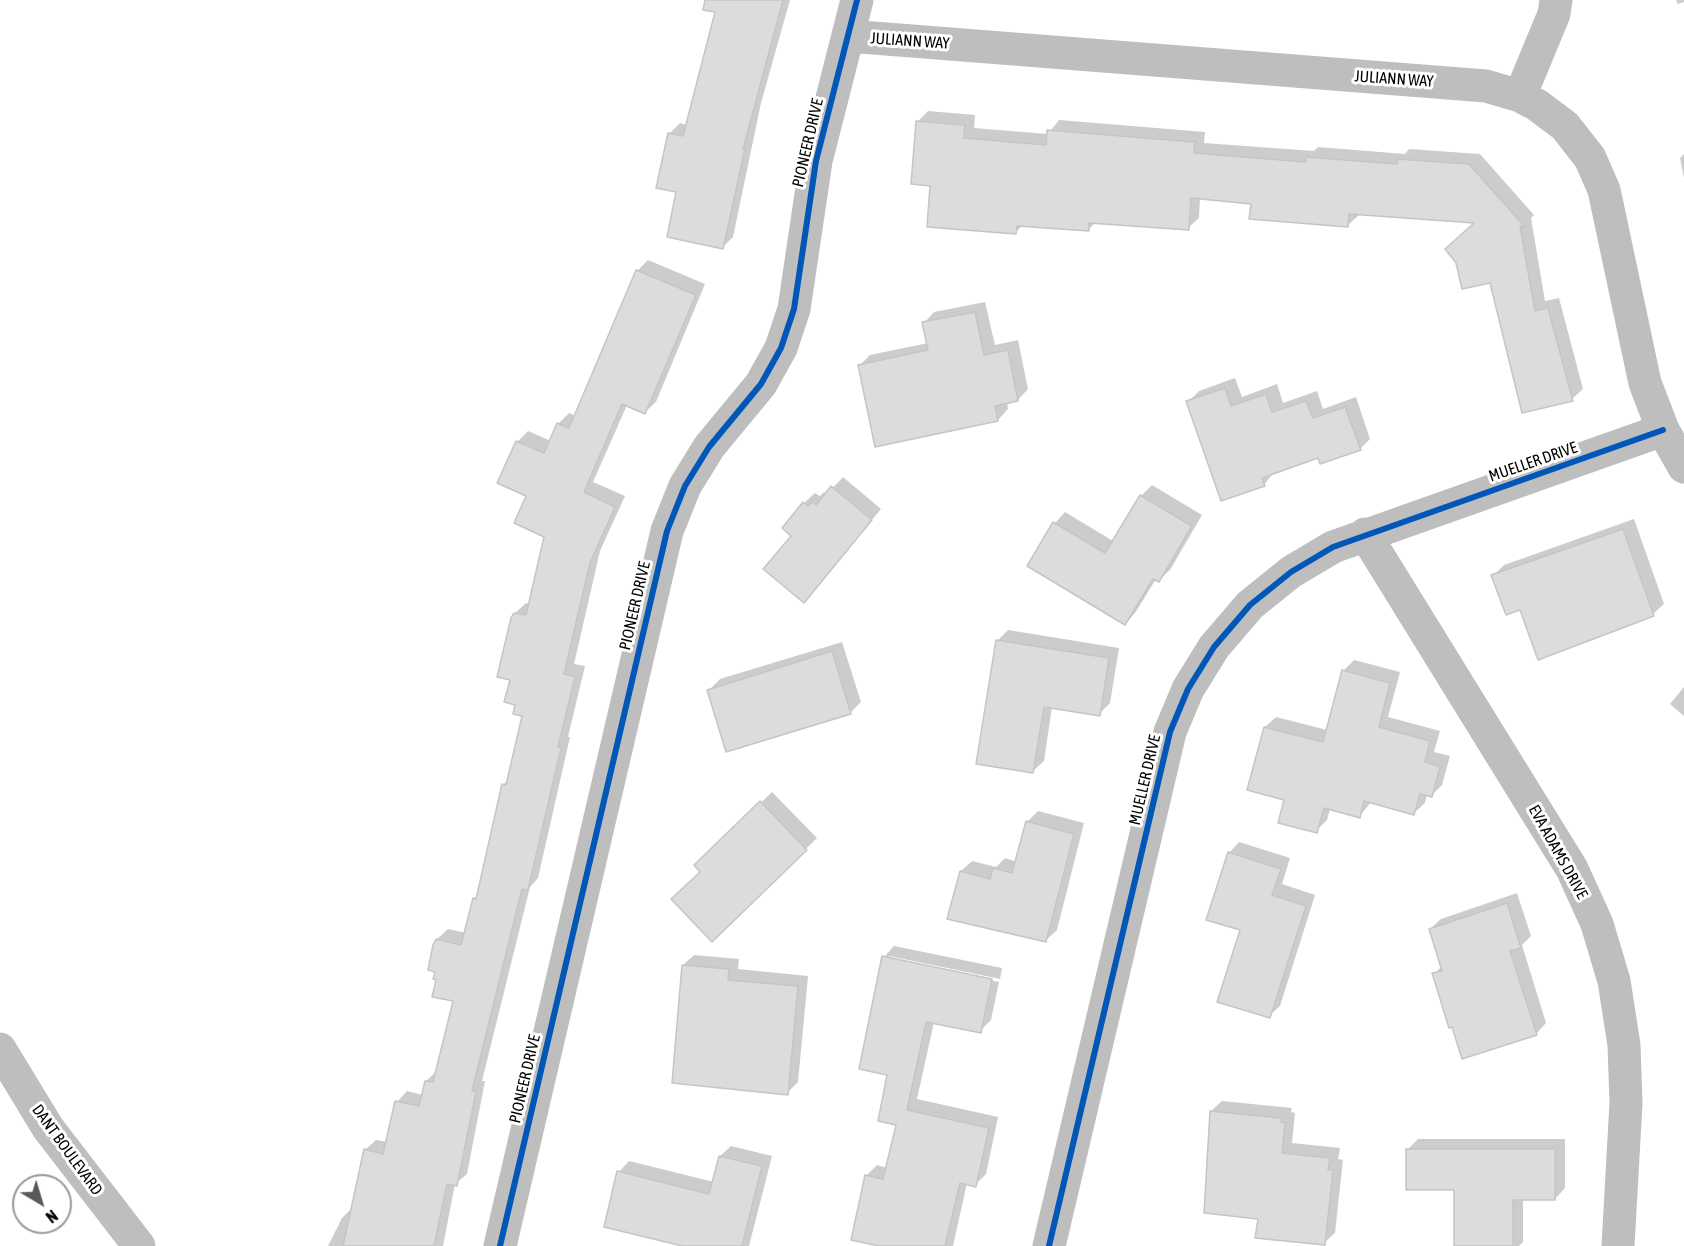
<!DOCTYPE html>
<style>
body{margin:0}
#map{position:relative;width:1684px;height:1246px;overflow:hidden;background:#fff;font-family:"Asap Condensed",sans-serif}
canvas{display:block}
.north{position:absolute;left:12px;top:1174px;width:60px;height:60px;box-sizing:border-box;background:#fff;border:2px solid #999;border-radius:50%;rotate:142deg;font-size:16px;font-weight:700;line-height:24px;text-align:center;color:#000}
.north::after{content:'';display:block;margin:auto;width:21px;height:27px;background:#595959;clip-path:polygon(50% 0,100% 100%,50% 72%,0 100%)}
</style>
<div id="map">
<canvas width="1684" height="1246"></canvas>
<div class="north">N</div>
</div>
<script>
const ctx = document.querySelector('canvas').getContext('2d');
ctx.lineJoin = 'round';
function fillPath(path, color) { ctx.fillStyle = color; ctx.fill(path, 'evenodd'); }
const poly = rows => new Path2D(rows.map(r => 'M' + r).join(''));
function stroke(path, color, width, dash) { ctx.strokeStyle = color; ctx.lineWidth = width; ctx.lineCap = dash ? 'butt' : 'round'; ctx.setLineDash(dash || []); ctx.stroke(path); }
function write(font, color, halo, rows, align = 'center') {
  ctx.font = font + ' "Asap Condensed",sans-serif'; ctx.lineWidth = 6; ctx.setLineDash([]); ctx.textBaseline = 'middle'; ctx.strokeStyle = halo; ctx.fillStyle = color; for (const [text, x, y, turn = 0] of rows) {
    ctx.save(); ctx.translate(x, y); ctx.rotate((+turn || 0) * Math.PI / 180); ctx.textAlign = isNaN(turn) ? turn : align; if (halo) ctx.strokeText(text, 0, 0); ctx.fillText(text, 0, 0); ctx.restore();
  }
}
const shadow = poly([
 [703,0,790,0,761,103,733,237,723,247,678,191,669,134,680,123,687,125,718,6],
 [1676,0,1684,0,1684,2,1678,4],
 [928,111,975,115,974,128,1048,134,1059,120,1205,132,1204,143,1314,151,1318,147,1405,154,1409,149,1480,154,1534,215,1531,218,1545,301,1559,298,1583,389,1572,399,1476,222,1359,215,1348,225,1252,202,1200,197,1199,218,1188,228,1096,222,1088,230,1023,225,1015,233,932,185,917,122],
 [1684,154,1684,178,1680,158],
 [648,260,705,284,656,402,645,412,627,405,593,482,625,496,600,551,574,664,585,666,568,737,570,737,538,878,530,887,482,1081,485,1081,467,1174,455,1184,443,1246,328,1246,342,1218,353,1207,365,1150,376,1140,388,1142,397,1102,407,1091,423,1095,426,1081,437,1071,454,1000,438,979,437,939,448,929,466,933,474,899,478,895,503,785,509,779,523,714,517,704,512,679,515,613,526,603,530,604,545,536,528,495,517,442,528,431,551,441,558,424,569,413,576,416,638,270],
 [985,302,995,345,1018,340,1028,389,1018,400,1007,402,1008,409,998,420,860,365,870,355,928,343,924,323,934,312],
 [1235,378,1242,397,1277,384,1283,403,1317,391,1323,409,1356,397,1370,439,1360,449,1319,456,1274,472,1264,485,1188,402,1199,391],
 [843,477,881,509,814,590,794,536,804,503,815,493,820,496,824,492,826,495],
 [1152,485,1202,515,1170,570,1159,580,1156,579,1135,613,1125,624,1029,566,1055,523,1065,512,1113,541,1141,496],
 [1634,519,1664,604,1653,614,1521,608,1493,576,1504,565],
 [1008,630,1119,648,1110,703,1099,714,1052,707,1044,761,1033,771,997,641],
 [842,642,861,702,850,713,709,690,720,679],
 [1354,660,1400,672,1388,717,1440,731,1434,752,1450,756,1442,785,1432,795,1427,794,1425,803,1414,813,1371,802,1359,817,1330,809,1327,820,1316,831,1286,798,1265,727,1276,717,1327,730,1343,671],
 [1684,687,1684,716,1670,704],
 [772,792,817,838,712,940,702,871,696,865],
 [1038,811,1084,823,1057,930,1046,940,949,917,961,871,972,861,996,867,1005,858,1017,862,1027,822],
 [1239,842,1290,858,1282,884,1315,895,1280,1006,1269,1016,1242,929,1229,853],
 [1517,893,1531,936,1522,945,1546,1023,1536,1034,1434,974,1442,966,1430,929,1441,919],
 [894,946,1002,968,1000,979,889,956,889,959,999,982,991,1020,980,1031,934,1022,917,1099,998,1117,986,1174,975,1185,967,1183,953,1246,886,1246,866,1176,877,1165,888,1168,897,1124,889,1074,884,957],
 [694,955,739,959,738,969,808,976,798,1082,787,1093,683,965],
 [1222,1101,1292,1108,1291,1112,1295,1113,1292,1143,1340,1148,1338,1159,1343,1160,1335,1233,1324,1243,1259,1218,1211,1111],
 [1418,1139,1565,1139,1565,1188,1555,1199,1523,1199,1523,1242,1519,1246,1455,1246,1455,1189,1407,1150],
 [731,1146,772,1156,749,1246,688,1246,619,1172,629,1161,714,1182,720,1156]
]);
const building = poly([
 [705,0,783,0,743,149,745,149,723,249,667,237,676,192,656,188,668,133,683,136,715,12,703,10,705,0],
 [916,121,965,125,964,138,1046,145,1047,130,1195,142,1194,153,1306,162,1306,157,1397,164,1397,159,1469,164,1525,227,1520,226,1535,311,1548,308,1573,401,1522,413,1490,283,1462,289,1456,263,1445,249,1474,223,1349,214,1348,227,1249,219,1251,204,1191,198,1189,230,1089,223,1089,231,1017,226,1016,234,927,227,930,186,911,184,916,121],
 [636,270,696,295,645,414,622,404,584,492,615,507,590,563,564,674,575,677,558,747,561,748,528,890,522,889,472,1091,476,1092,457,1186,447,1184,434,1246,343,1246,364,1149,383,1154,395,1101,419,1106,425,1081,433,1082,453,1001,432,997,436,980,433,979,435,972,428,970,433,945,436,939,461,945,473,898,476,899,502,784,506,785,522,716,513,714,515,705,504,702,510,680,497,677,511,618,514,613,526,615,544,537,514,523,526,496,497,483,516,441,544,453,557,423,569,428,636,270],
 [975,312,984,355,1008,350,1018,401,995,406,998,421,875,447,858,365,928,350,922,322,975,312],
 [1225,388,1231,406,1266,394,1272,412,1306,401,1313,418,1345,407,1361,450,1320,464,1318,458,1262,478,1265,486,1221,501,1186,401,1225,388],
 [831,486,872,520,804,603,763,569,791,536,782,528,803,502,808,506,812,502,816,505,831,486],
 [1140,495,1192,526,1159,582,1153,579,1125,625,1027,566,1053,522,1105,553,1140,495],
 [1623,529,1654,616,1538,660,1520,610,1506,615,1491,575,1623,529],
 [996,640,1109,658,1100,716,1044,707,1033,773,976,764,996,640],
 [832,651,851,714,726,752,707,690,832,651],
 [1342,670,1390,683,1379,727,1430,741,1425,762,1440,767,1432,797,1420,794,1414,815,1364,801,1360,818,1324,808,1317,833,1278,823,1284,800,1247,790,1264,727,1323,742,1342,670],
 [760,801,807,850,712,942,671,899,700,872,694,865,760,801],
 [1026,821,1074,834,1046,942,947,919,960,871,990,879,993,868,1012,873,1026,821],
 [1228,852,1281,869,1272,895,1306,906,1270,1018,1217,1002,1240,930,1206,920,1228,852],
 [1507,903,1521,948,1510,951,1537,1035,1462,1059,1452,1027,1449,1028,1432,973,1442,971,1429,929,1507,903],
 [882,956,992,979,981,1033,926,1022,907,1110,989,1128,976,1187,960,1183,945,1246,879,1246,851,1240,865,1175,883,1179,896,1125,878,1121,887,1075,859,1069,882,956],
 [682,965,729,969,728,980,798,986,788,1095,672,1083,682,965],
 [1210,1111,1282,1118,1281,1122,1285,1123,1282,1153,1330,1158,1328,1170,1333,1170,1325,1245,1255,1238,1258,1219,1204,1213,1210,1111],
 [1406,1149,1555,1149,1555,1200,1513,1200,1513,1246,1454,1246,1454,1190,1406,1190,1406,1149],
 [719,1156,762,1166,742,1246,682,1246,604,1227,617,1171,709,1194,719,1156]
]);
const minor = poly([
 [848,36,1486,86,1520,96,1537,105,1565,126,1590,158,1604,190,1645,383,1663,430,1684,467],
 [1520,96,1554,14,1556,0],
 [1365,534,1572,869,1597,924,1614,981,1624,1045,1626,1103,1618,1246],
 [0,1049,48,1128,139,1246],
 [500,1246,667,531,685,486,709,447,761,384,781,348,794,309,816,161,857,0],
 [1049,1246,1170,732,1188,689,1214,647,1250,605,1291,572,1333,547,1663,430]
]);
const cycleway = poly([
 [500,1246,667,531,685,486,709,447,761,384,781,348,794,309,816,161,857,0],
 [1049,1246,1170,732,1188,689,1214,647,1250,605,1291,572,1333,547,1663,430]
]);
const streetNames = [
 ["JULIANN WAY",910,41,4],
 ["JULIANN WAY",1394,79,4],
 ["PIONEER DRIVE",808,143,-77],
 ["MUELLER DRIVE",1533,462,-19],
 ["PIONEER DRIVE",635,606,-77],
 ["MUELLER DRIVE",1145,780,-77],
 ["EVA ADAMS DRIVE",1558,852,61],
 ["PIONEER DRIVE",525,1079,-77],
 ["DANT BOULEVARD",67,1150,54]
];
fillPath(shadow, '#0003');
fillPath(building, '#dcdcdc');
stroke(building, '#c5c5c5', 1.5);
stroke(minor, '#bebebe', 33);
stroke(cycleway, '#0057b8', 6);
write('16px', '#000', '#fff', streetNames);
</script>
